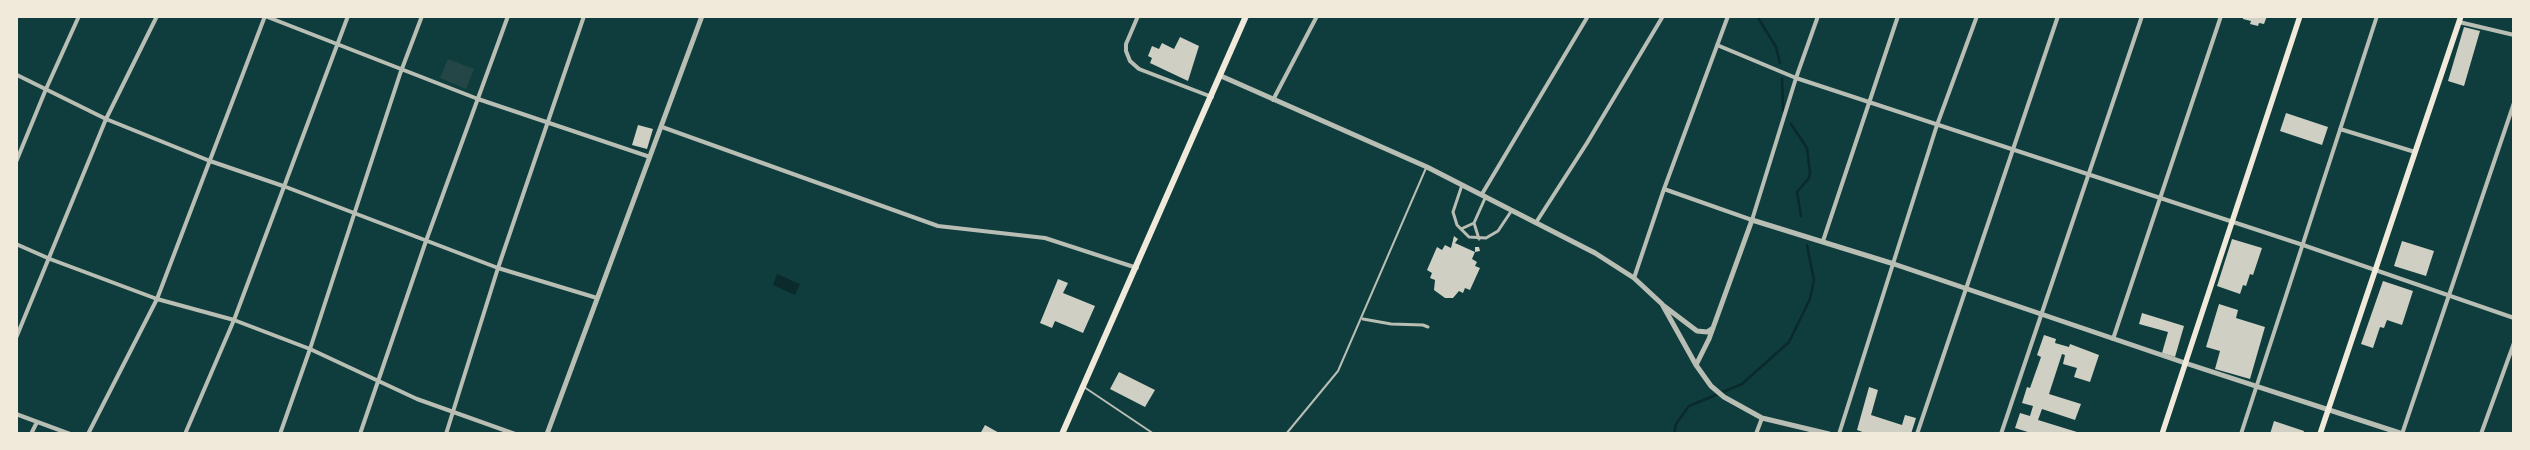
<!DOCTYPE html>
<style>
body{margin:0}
#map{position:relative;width:2530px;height:450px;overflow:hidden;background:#0f3d3e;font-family:"Alegreya Sans",sans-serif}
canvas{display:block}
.frame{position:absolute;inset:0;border:18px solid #f1e9da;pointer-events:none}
</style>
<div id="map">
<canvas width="2530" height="450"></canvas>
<div class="frame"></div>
</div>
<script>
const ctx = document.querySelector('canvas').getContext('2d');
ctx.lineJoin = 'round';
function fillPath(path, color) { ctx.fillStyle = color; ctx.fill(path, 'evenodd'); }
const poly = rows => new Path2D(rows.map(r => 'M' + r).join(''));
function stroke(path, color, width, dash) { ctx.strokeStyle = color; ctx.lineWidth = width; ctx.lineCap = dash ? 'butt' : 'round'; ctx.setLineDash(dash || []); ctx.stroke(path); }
const green = poly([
 [448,59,474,69,466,89,440,78]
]);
const water = poly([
 [777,274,800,284,795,295,773,285]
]);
const stream = poly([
 [1757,16,1776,47,1780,63],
 [1782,79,1783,111],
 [1791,124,1807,148,1810,173,1809,178,1797,192,1801,216],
 [1674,434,1676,424,1689,406,1742,384,1789,342,1810,299,1814,280,1807,245]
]);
const building = poly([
 [2243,16,2267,16,2264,24,2259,23,2258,26,2250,24,2251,21,2243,19],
 [2464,27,2480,31,2464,86,2448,81],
 [1180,37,1199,46,1188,81,1150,63,1152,58,1148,56,1152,46,1159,49,1162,43,1174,49],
 [2286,113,2328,127,2322,145,2280,131],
 [638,125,653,129,647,149,632,145],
 [1454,236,1458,239,1455,243,1475,252,1475,247,1479,247,1480,251,1475,252,1472,259,1477,262,1475,266,1480,268,1470,290,1465,288,1463,293,1459,291,1453,298,1445,298,1434,290,1435,280,1430,278,1432,273,1427,270,1437,247,1442,250,1445,245,1451,248],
 [2232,239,2262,248,2253,275,2250,274,2246,286,2243,285,2240,294,2217,286],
 [2402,241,2434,251,2426,276,2394,266],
 [1058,279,1068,283,1063,293,1095,306,1083,333,1055,321,1052,328,1040,323],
 [2383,281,2413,291,2402,325,2387,320,2384,328,2380,327,2373,348,2361,344],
 [2219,304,2238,310,2236,318,2265,327,2250,379,2215,369,2220,351,2206,347],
 [2142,313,2184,326,2175,357,2162,353,2168,332,2139,324],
 [2044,335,2056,339,2055,343,2069,347,2070,344,2099,355,2090,382,2074,377,2077,368,2063,364,2065,355,2062,354,2049,394,2081,404,2075,420,2042,409,2038,420,2077,432,2076,434,2034,434,2015,428,2020,413,2030,416,2033,406,2022,403,2027,387,2030,388,2041,357,2037,355],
 [1119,372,1155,390,1145,407,1110,389],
 [1869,387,1878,390,1871,415,1902,425,1905,415,1916,418,1911,434,1868,434,1857,430],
 [2274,421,2304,431,2303,434,2270,434],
 [985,425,1001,434,980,434]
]);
const service = poly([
 [1084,387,1154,434],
 [1286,434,1338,371,1426,168]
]);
const pedestrian = poly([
 [1462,185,1453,212,1457,225,1469,237,1486,238,1498,231,1512,210],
 [1461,229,1474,223],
 [1479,239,1474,223,1486,196],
 [1363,319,1391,324,1423,325,1428,327]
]);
const minor = poly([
 [265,16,478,99,650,157],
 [1138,16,1126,44,1126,51,1130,61,1139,69,1212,97],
 [2459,22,2514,35],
 [1717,45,1796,78,2303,245,2514,318],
 [17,75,106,119,210,161,286,187,498,268,597,298],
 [1273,100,1317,16],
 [662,127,938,226,1045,238,1137,268],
 [2340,129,2415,152],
 [16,162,46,89,79,16],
 [1664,189,1752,220,1796,78,1818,16],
 [1482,194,1588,16],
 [1537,221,1587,143,1663,16],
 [1823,241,1898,16],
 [16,244,50,259,157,299,234,320,310,349,417,399,515,434],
 [1634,278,1664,189,1728,16],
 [16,338,106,119,157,16],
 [2113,339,2221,16],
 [16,414,70,434],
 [31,434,37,422],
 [88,434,157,299,265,16],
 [185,434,234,320,348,16],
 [280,434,310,349,400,74,422,16],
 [360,434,426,241,508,16],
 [446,434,498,268,584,16],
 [1756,434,1762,418],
 [1839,434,1937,125,1977,16],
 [1917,434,2058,16],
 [2001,434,2142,16],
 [2241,434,2377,16],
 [2402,434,2514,103],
 [2481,434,2514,343]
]);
const tertiary = poly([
 [1221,76,1427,167,1595,253,1634,278,1662,304,1696,365,1711,386,1724,397,1762,418,1829,434],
 [1664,306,1697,331,1707,332,1713,328],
 [1696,365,1709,339,1752,220,1894,264,2185,363,2403,434],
 [547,434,702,16]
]);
const secondary = poly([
 [2162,434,2300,16],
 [2320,434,2461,16]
]);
const primary = poly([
 [1062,434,1246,16]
]);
fillPath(green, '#244646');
fillPath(water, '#0a2a2b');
stroke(stream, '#0a2a2b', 2.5);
fillPath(building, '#cfcfc3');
stroke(service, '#b8beb3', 2);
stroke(pedestrian, '#b8beb3', 3);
stroke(minor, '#b8beb3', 4);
stroke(tertiary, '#b8beb3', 5);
stroke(secondary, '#f1e9da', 5.5);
stroke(primary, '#f1e9da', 6);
</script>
